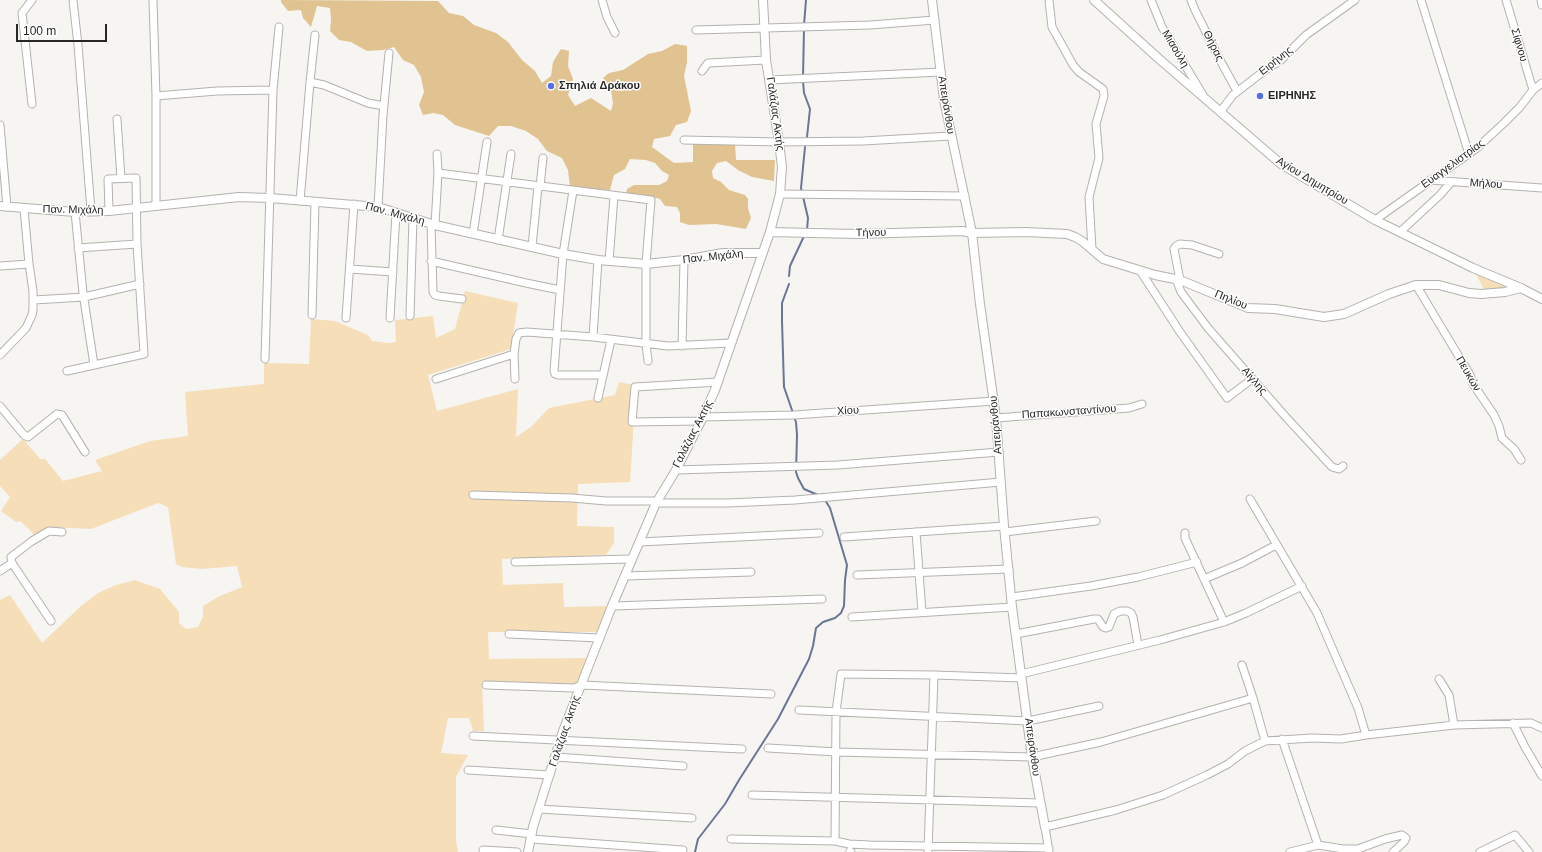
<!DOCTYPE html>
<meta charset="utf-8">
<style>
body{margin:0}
#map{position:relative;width:1542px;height:852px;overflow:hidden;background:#f7f5f1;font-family:Helvetica,sans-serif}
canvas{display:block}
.scale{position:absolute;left:16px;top:24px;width:91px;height:18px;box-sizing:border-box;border:2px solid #282726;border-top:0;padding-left:5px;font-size:12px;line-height:14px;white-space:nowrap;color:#282726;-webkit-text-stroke:3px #fff;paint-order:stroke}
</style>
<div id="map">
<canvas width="1542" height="852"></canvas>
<div class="scale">100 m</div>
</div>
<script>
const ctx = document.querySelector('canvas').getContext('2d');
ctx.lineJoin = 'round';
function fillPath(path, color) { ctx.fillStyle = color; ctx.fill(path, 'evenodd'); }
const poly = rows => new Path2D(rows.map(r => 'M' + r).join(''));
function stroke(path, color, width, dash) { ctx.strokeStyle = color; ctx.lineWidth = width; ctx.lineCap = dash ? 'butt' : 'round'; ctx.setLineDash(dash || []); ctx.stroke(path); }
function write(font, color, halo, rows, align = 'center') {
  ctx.font = font + ' Helvetica,sans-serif'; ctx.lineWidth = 3; ctx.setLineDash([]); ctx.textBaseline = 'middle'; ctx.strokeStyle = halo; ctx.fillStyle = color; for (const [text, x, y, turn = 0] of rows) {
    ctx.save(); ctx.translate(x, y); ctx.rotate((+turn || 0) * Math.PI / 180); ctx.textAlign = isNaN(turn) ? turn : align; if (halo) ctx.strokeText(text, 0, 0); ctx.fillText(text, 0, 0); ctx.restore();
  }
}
const green = poly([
 [1475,272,1509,287,1484,290],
 [465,291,518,303,511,349,428,375,437,411,518,389,516,437,531,427,549,408,615,395,619,382,633,385,633,434,630,482,578,484,577,526,614,527,614,543,606,555,502,559,503,585,563,583,564,607,607,606,598,632,488,632,489,659,588,658,577,683,571,685,482,682,484,731,473,731,469,718,448,718,441,753,468,755,456,777,456,840,458,852,0,852,0,600,10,595,42,643,81,606,98,593,116,585,135,580,160,589,179,612,179,623,186,629,198,627,203,617,203,606,218,597,242,587,237,566,202,569,182,567,176,564,168,507,158,503,91,529,50,527,35,535,20,521,16,522,1,511,10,497,0,486,0,460,23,439,40,459,45,459,63,481,102,471,95,460,150,441,188,436,185,392,264,384,264,363,309,364,311,319,335,321,368,335,372,341,389,343,396,342,395,320,433,316,436,338,455,329]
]);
const forest = poly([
 [281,0,438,1,449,13,463,16,474,25,496,33,508,42,522,60,535,71,542,83,551,76,553,62,561,49,569,51,568,66,573,79,568,95,575,106,591,98,611,111,613,103,611,90,603,78,609,73,623,70,648,54,662,51,675,44,687,46,687,62,684,76,691,111,687,122,676,125,670,136,654,139,652,147,674,163,693,162,693,142,735,143,736,160,775,160,774,181,752,177,738,170,726,161,717,163,712,171,713,178,721,182,729,190,745,195,748,199,748,208,751,218,746,229,716,224,689,225,680,222,680,213,677,207,665,206,660,199,650,196,626,193,627,189,634,185,659,185,667,181,669,175,662,171,655,163,646,160,630,159,625,169,614,175,610,190,570,187,568,170,562,158,547,151,538,139,526,131,511,126,498,126,489,136,455,125,443,115,433,113,423,115,419,105,424,92,421,77,414,65,403,60,394,47,383,50,367,51,351,42,339,40,330,31,331,19,330,8,317,6,311,27,303,18,301,10,288,11,281,2]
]);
const stream = poly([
 [804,25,806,0],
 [803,77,804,29],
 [803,81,804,93,810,109,807,137],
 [805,147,801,188,808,218,807,230],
 [789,276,790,266,805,234],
 [789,284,782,303,782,321,784,387,793,413],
 [794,417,796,422,797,435,796,472,798,478,804,489,818,495],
 [695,852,698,839,725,804,739,780,778,719,809,659,813,646,816,628,823,622,835,618,841,613,844,606,845,580,847,565,830,508,825,500]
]);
const minor = poly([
 [32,0,22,13,32,104],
 [73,0,78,45,91,211],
 [153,0,156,96,156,205],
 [602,0,607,17,615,33],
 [1049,0,1052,27,1073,65,1079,72,1103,89,1104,96,1096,124,1099,158,1089,197,1092,249],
 [1151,0,1162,27,1203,95],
 [1191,0,1195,10,1220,60,1237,91],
 [1421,0,1469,154],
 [1506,0,1533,90],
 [1541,0,1542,5],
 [696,30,870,25,935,20],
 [702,71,708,63,766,60],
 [770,80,941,72],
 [310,82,324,85,368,103,384,106],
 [156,96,217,91,273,90],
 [1220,112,1233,95,1264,71,1281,60,1306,35,1355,0],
 [117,119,121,178],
 [0,125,7,207],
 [684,140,779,142,863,141,951,136],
 [437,154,438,173],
 [1430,180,1542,188],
 [540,187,543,158],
 [573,191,563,254,554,371,555,374,558,375,603,375],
 [780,194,965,196],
 [300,201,310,82,315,35],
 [378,207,383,115,389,53],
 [75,212,83,293,94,365],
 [1375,220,1477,148,1504,123,1520,107,1533,90,1542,83],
 [431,224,433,292,435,295,439,296,462,299],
 [435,225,438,173,651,200,646,264,646,344,648,361],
 [1400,232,1440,195,1451,182],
 [473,234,487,142],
 [498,240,511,154],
 [532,246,538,187],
 [78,248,137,244],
 [431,261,526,283,560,290],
 [609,261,614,196],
 [0,266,29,264],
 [350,269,393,272],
 [1141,272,1180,332,1227,398,1252,379],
 [1176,279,1181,292,1208,328,1285,416,1332,467,1339,469,1343,466],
 [1180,280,1174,249,1176,246,1180,244,1192,245,1219,254],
 [1416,285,1470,375,1473,384,1494,415,1499,426,1502,438,1514,449,1521,460],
 [34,300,84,297,140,284],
 [312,315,315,202],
 [410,316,413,218],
 [346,318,354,204],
 [390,318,396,213],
 [593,337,598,260],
 [682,346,684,260],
 [514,354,515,379],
 [0,355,26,328,32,315,33,310,33,291,29,264,24,209],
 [265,359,273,90,279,27],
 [67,371,144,354,137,244,136,178,108,179,109,211],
 [436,379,514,354,516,339,519,333,527,332,593,337,668,346,731,343],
 [598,398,611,340],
 [0,406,24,435,28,437,57,414,62,415,85,452],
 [702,417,794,415,994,401],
 [996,418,1129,408,1142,404],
 [701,421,632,422,635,387,718,382],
 [676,470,838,465,999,452],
 [473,495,572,498,606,501,657,501],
 [1250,499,1317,613,1358,708,1366,735],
 [656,503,728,503,795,500,1001,482],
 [916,532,922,612],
 [1005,532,1096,521],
 [1185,533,1185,538,1224,622],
 [844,537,1004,526],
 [640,542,819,533],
 [515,562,631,559],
 [12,563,51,621],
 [0,571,12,563,11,557,32,541,49,531,62,532],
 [857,575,1009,569],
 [625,576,751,572],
 [1204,579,1242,563,1276,545],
 [1012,597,1091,586,1138,577,1197,562],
 [612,606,822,599],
 [852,617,1012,607],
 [509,634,599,638],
 [1016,634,1094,619,1098,619,1103,627,1106,628,1109,627,1114,614,1120,611,1127,611,1131,613,1133,617,1138,645],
 [1242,665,1253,698,1265,741],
 [1021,674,1160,640,1224,622,1246,613,1302,586],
 [1022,678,934,675,841,674,836,712,835,841,849,844,870,845,1049,848],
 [1439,679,1449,695,1454,725],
 [486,685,574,688,582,685,771,694],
 [799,710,1028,721,1099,706],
 [1513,723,1525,747,1542,776],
 [473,736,742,749],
 [1282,739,1318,845],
 [768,748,837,752,1032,757,1101,742,1253,698],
 [556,757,683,766],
 [468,770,550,775],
 [752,795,1040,803],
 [539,809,692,818],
 [496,830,532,834],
 [531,839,683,850],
 [731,839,835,841],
 [483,850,517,852],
 [850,851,851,852],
 [928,852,934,675],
 [1049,852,1045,827,1116,810,1163,795,1207,775,1228,764,1245,751,1265,741,1312,738,1341,739,1366,735,1454,725,1531,723,1542,728],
 [1290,852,1318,845,1343,849,1358,849,1385,839,1402,835,1406,838,1404,842,1393,852],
 [1480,852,1515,835,1529,852]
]);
const tertiary = poly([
 [932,0,944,100,972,233,980,304,996,418,1004,526,1012,607,1032,757,1045,827],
 [1094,0,1158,58,1281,164,1375,220,1473,268,1521,288,1542,299],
 [0,206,75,212,109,211,239,197,270,198,378,207,435,225,563,254,598,260,646,264,684,260,723,253,762,253],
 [770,232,857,234,962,231,972,233,1026,232,1067,234,1075,237,1082,241,1103,259,1155,275,1180,280,1248,308,1275,309,1324,317,1344,314,1389,294,1416,285,1439,285,1469,293,1481,294,1505,292,1521,288],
 [528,852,533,827,563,731,612,606,656,503,676,470,701,421,715,390,770,232,780,194,782,167,779,142,766,60,763,0]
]);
const markers = [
 [551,86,4,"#5370e5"],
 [1260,96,4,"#5370e5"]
];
const streetNames = [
 ["Σίφνου",1519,45,73],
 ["Θήρας",1213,46,63],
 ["Μιαούλη",1175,49,59],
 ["Ειρήνης",1276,61,-38],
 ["Απειράνθου",946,105,81],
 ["Γαλάζιας Ακτής",775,114,82],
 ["Ευαγγελιστρίας",1453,164,-36],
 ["Αγίου Δημητρίου",1312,181,31],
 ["Μήλου",1486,184,4],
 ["Παν. Μιχάλη",73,210,1],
 ["Παν. Μιχάλη",395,214,15],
 ["Τήνου",871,233,-1],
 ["Παν. Μιχάλη",713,257,-6],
 ["Πηλίου",1231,300,22],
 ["Πευκών",1468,374,60],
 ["Αίγλης",1254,381,49],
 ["Χίου",848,411,-4],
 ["Παπακωνσταντίνου",1069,412,-4],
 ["Απειράνθου",996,425,-95],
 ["Γαλάζιας Ακτής",693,434,-63],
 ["Γαλάζιας Ακτής",565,731,-71],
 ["Απειράνθου",1032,747,82]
];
const poiNames = [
 ["Σπηλιά Δράκου",559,86],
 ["ΕΙΡΗΝΗΣ",1268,96]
];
fillPath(green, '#f5deb8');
fillPath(forest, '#e0c390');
stroke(stream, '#6a7697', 2);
stroke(minor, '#b4b2ae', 9);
stroke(tertiary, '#b4b2ae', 10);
stroke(minor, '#fff', 7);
stroke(tertiary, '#fff', 8);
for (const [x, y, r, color] of markers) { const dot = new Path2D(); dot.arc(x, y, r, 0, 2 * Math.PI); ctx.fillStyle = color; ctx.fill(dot); stroke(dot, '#fff', 1.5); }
write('11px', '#282726', '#fff', streetNames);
write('bold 11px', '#282726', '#fff', poiNames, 'left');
</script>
